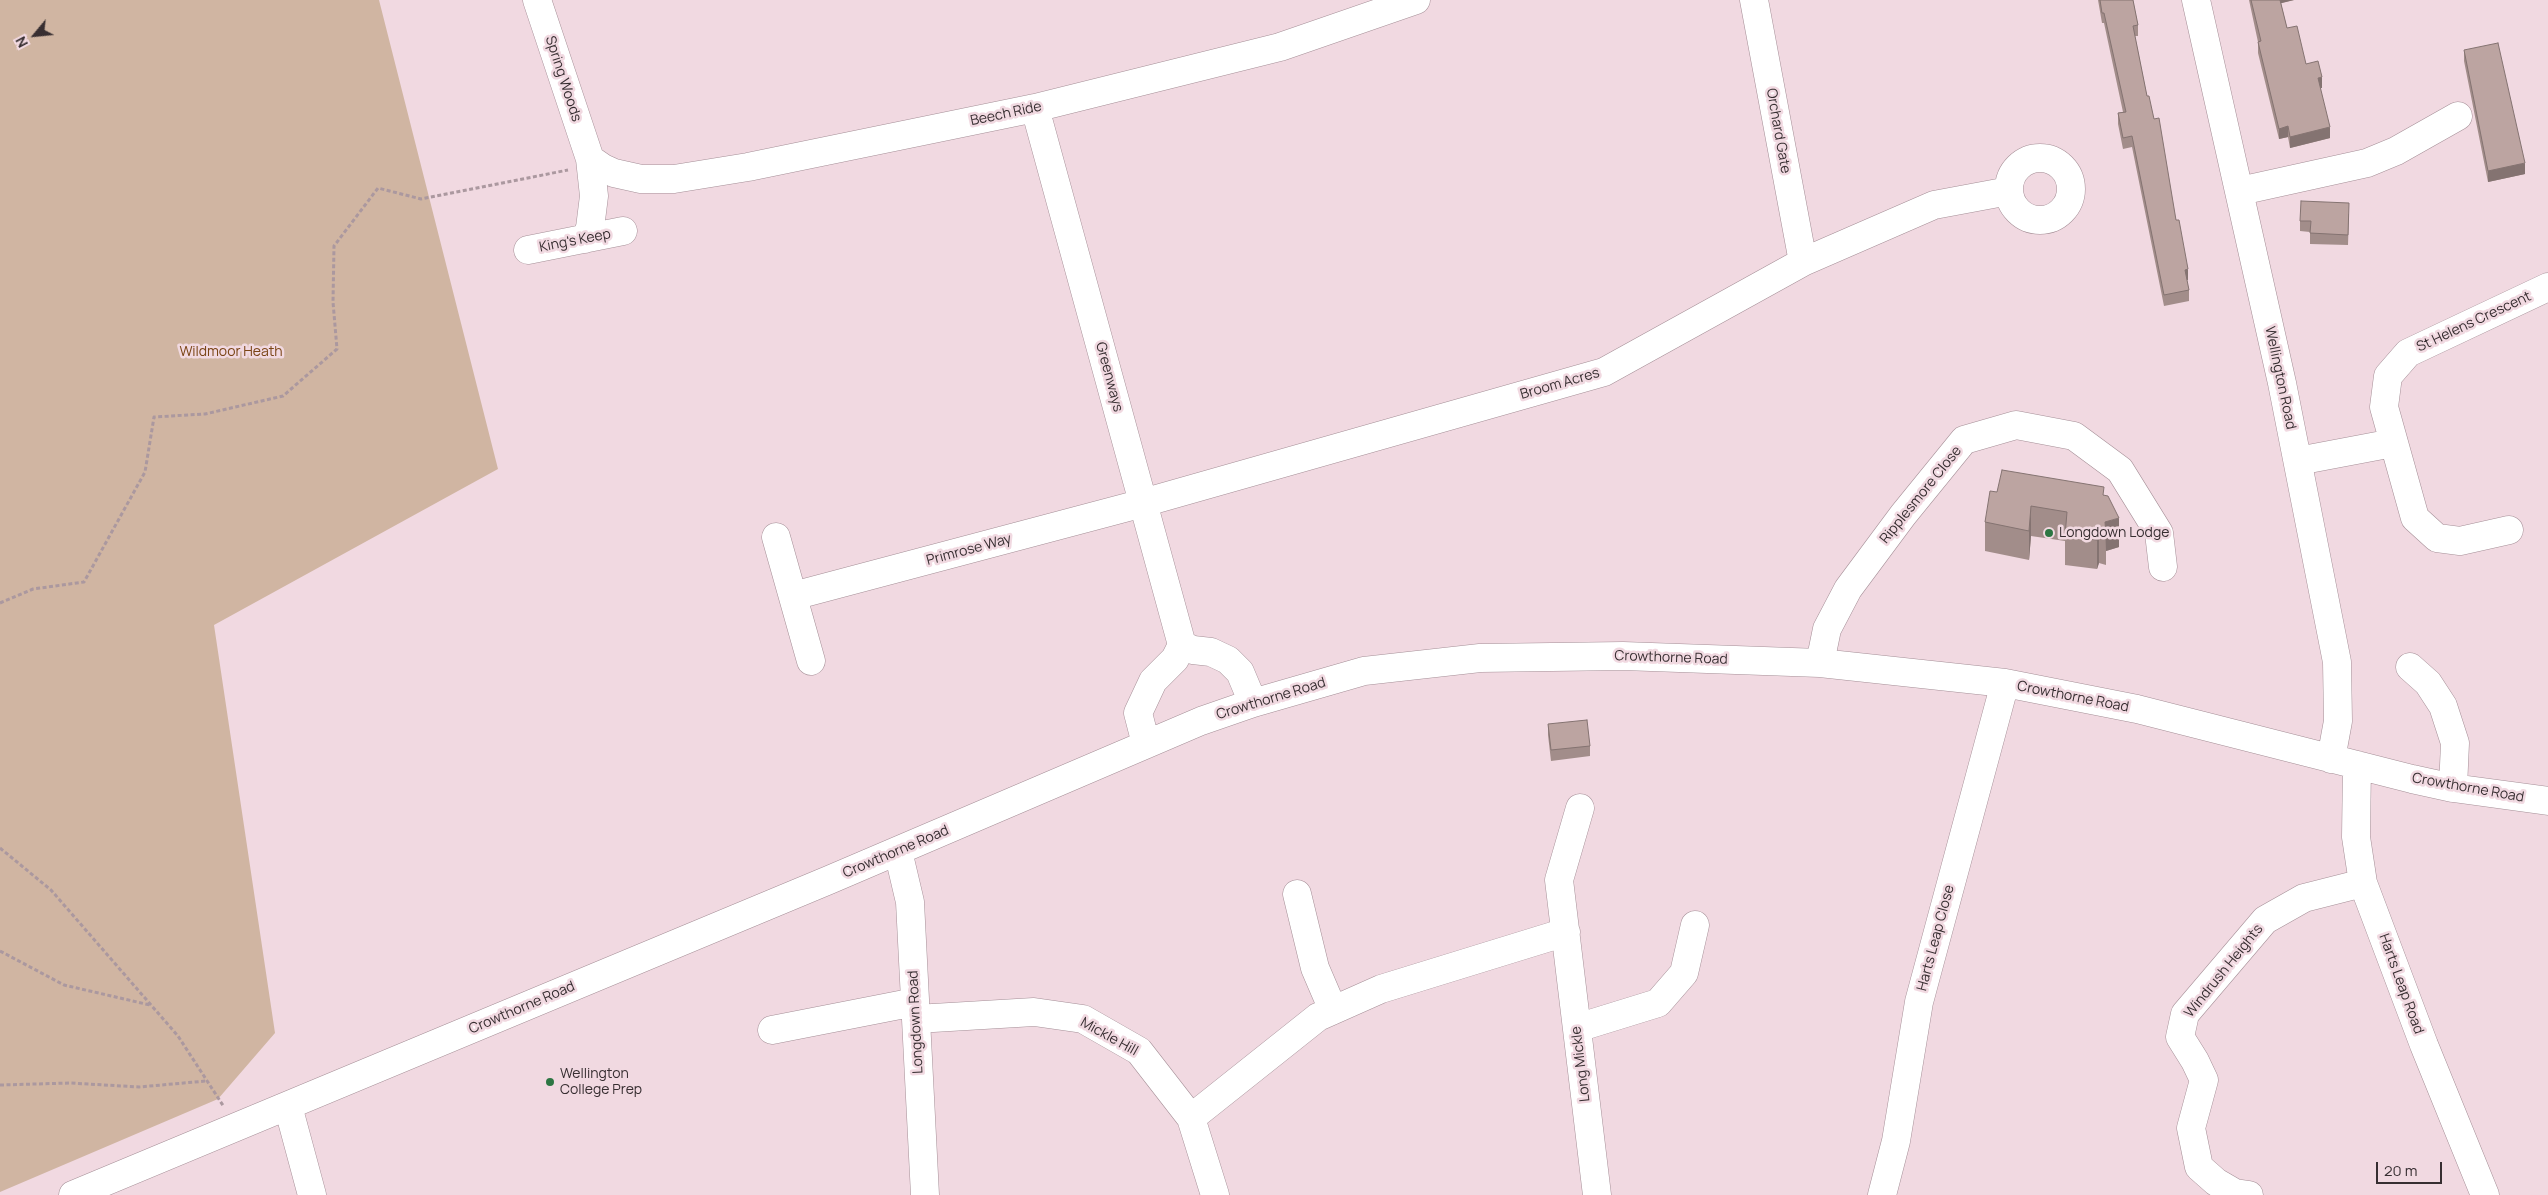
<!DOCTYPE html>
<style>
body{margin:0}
#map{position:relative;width:2548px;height:1195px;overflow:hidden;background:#f1d9e1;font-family:Manrope,sans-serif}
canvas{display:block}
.north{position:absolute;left:10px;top:10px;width:50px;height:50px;-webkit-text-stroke:4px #f1d9e1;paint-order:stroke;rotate:242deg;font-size:14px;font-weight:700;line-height:20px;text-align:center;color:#372e31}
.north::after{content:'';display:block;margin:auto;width:18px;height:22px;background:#372e31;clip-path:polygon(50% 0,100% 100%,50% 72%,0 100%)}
.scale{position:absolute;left:2376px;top:1162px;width:66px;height:22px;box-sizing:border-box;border:2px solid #372e31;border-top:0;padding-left:6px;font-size:15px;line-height:18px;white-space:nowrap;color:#372e31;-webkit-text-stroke:4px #f1d9e1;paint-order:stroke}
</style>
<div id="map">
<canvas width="2548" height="1195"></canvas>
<div class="north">N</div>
<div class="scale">20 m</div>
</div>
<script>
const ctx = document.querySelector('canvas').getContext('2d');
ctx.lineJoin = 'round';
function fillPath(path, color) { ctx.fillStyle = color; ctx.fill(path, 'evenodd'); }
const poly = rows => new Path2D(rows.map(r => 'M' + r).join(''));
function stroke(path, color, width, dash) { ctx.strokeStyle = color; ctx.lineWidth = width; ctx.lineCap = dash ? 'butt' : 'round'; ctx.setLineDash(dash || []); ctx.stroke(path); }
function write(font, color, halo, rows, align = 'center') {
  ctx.font = font + ' Manrope,sans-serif'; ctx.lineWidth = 5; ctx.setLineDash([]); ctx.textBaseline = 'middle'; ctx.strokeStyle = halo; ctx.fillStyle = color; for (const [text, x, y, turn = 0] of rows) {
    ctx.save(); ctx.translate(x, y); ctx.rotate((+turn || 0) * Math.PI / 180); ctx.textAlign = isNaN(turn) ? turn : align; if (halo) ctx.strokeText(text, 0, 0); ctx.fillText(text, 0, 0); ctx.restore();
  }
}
const green = poly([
 [0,0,379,0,498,469,214,625,275,1033,218,1099,0,1192]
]);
const path = poly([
 [0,603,33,589,84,582,145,472,154,417,205,414,283,396,337,349,333,302,334,246,378,188,421,199,568,170],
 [0,848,51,890,178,1036,224,1107],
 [0,951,64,985,150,1005],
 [0,1085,71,1083,139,1087,206,1081]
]);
const minor = poly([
 [537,0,590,159,594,196,590,228,585,239],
 [1754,0,1803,262],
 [2196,0,2282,383,2337,662,2338,721,2331,759],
 [1035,108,1182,645,1175,659,1153,681,1138,713,1146,744],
 '2009 189a31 31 0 1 1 62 0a31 31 0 1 1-62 0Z',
 [590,159,603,168,614,173,641,179,674,179,748,167,1035,108,1280,47,1416,0],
 [2240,191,2367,163,2396,151,2458,116],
 [528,250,623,231],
 [2298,461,2393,443],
 [2509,530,2460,541,2437,538,2415,518,2384,407,2388,376,2408,353,2548,287],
 [776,537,811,661],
 [793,596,1132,506,1604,372,1803,262,1934,205,2009,191],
 [1182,645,1193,650,1211,652,1228,660,1240,672,1253,703],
 [1820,663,1827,629,1848,589,1903,515,1964,440,2016,425,2074,436,2120,470,2159,533,2163,567],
 [2410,667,2428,683,2443,706,2455,743,2453,788],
 [2357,765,2356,837,2363,883,2424,1045,2485,1195],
 [1580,808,1559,880,1597,1195],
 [898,851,910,902,925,1195],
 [1297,894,1315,968,1333,1010],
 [916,1019,1034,1012,1083,1019,1139,1051,1191,1118,1215,1195],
 [1577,1028,1658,1003,1684,973,1695,925],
 [772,1030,915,1002],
 [288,1106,312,1195],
 [1191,1118,1318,1017,1381,989,1566,932],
 [73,1195,829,880,1201,721,1253,703,1364,671,1480,658,1623,656,1820,663,2005,683,2137,709,2412,779,2453,788,2548,801],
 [1882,1195,1896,1141,1919,1002,2005,683],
 [2249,1195,2235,1193,2216,1182,2199,1167,2191,1128,2204,1080,2195,1061,2180,1037,2185,1014,2265,920,2304,898,2363,883]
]);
const wall = poly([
 [2098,0,2133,0,2138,25,2138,36,2135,36,2147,96,2176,220,2188,280,2187,280,2189,290,2189,301,2164,306,2132,147,2123,149,2118,124,2118,113,2123,112,2104,23,2102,23],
 [2249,0,2294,0,2281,3,2287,28,2306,64,2322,88,2320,88,2330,138,2290,148,2288,137,2279,139,2258,53,2258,42],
 [2464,50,2525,174,2488,182,2464,61],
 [2349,214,2348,245,2310,244,2310,232,2300,231,2300,221],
 [1997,492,2104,495,2119,547,2106,551,2106,565,2099,563,2097,569,2065,565,2065,541,2031,536,2029,560,1985,551,1985,522],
 [1548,724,1590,746,1590,756,1551,761,1548,735]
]);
const shadedWall = poly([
 [2278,0,2294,0,2278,4],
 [2322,77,2322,88,2318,88,2318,78],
 [2288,126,2288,137,2279,139,2279,129],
 [2330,127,2330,138,2290,148,2290,137],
 [2525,163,2525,174,2488,182,2488,171],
 [2188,269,2188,280,2185,280,2185,270],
 [2031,506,2031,536,2029,560,2029,531],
 [2119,518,2119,547,2106,551,2105,522],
 [2099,534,2099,563,2097,569,2097,540]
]);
const building = poly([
 [2100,0,2133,0,2138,25,2133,26,2147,96,2149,96,2154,119,2159,118,2176,220,2179,220,2188,269,2185,270,2189,290,2164,295,2132,136,2123,138,2118,113,2126,112,2104,13,2102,13,2100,0],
 [2251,0,2280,0,2287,28,2297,26,2306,64,2318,61,2322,77,2318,78,2330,127,2290,137,2288,126,2279,129,2258,42,2261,41,2251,0],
 [2498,43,2525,163,2488,171,2464,50,2498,43],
 [2301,201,2349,203,2348,235,2310,233,2311,221,2300,221,2301,201],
 [2002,470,2104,487,2103,495,2108,496,2119,518,2105,522,2106,536,2099,534,2097,540,2065,536,2067,512,2031,506,2029,531,1985,522,1990,491,1997,492,2002,470],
 [1587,720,1590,746,1551,750,1548,724,1587,720]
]);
const markers = [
 [2049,533,5,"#2d7643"],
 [550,1082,5,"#2d7643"]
];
const streetNames = [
 ["Spring Woods",563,79,72],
 ["Beech Ride",1006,114,-12],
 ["Orchard Gate",1778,131,80],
 ["King's Keep",575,241,-11],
 ["St Helens Crescent",2474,322,-25],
 ["Greenways",1109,377,75],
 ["Wellington Road",2280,378,78],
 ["Broom Acres",1560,384,-16],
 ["Ripplesmore Close",1921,495,-51],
 ["Primrose Way",969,550,-15],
 ["Crowthorne Road",1671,658,2],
 ["Crowthorne Road",2073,697,11],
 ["Crowthorne Road",1271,699,-17],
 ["Crowthorne Road",2468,788,10],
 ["Crowthorne Road",896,852,-23],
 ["Harts Leap Close",1936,938,-75],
 ["Windrush Heights",2224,971,-51],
 ["Harts Leap Road",2401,984,70],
 ["Crowthorne Road",522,1008,-23],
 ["Longdown Road",916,1022,-93],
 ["Mickle Hill",1109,1037,29],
 ["Long Mickle",1581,1064,-97]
];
const parkNames = [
 ["Wildmoor Heath",231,352]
];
const poiNames = [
 ["Longdown Lodge",2059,533],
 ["Wellington",560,1074],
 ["College Prep",560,1090]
];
fillPath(green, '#d0b5a2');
stroke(minor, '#a58f97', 29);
stroke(path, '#ab989f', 3, [4, 2.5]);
stroke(minor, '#fff', 28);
fillPath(wall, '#a28d8a');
fillPath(shadedWall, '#847371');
fillPath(building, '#bca4a1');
stroke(building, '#847371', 1);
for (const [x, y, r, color] of markers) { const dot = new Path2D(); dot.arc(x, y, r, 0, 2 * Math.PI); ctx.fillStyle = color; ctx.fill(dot); stroke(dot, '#f1d9e1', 2); }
write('14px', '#372e31', '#f1d9e1', streetNames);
write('14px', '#7a4415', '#f1d9e1', parkNames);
write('14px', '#372e31', '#f1d9e1', poiNames, 'left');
</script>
